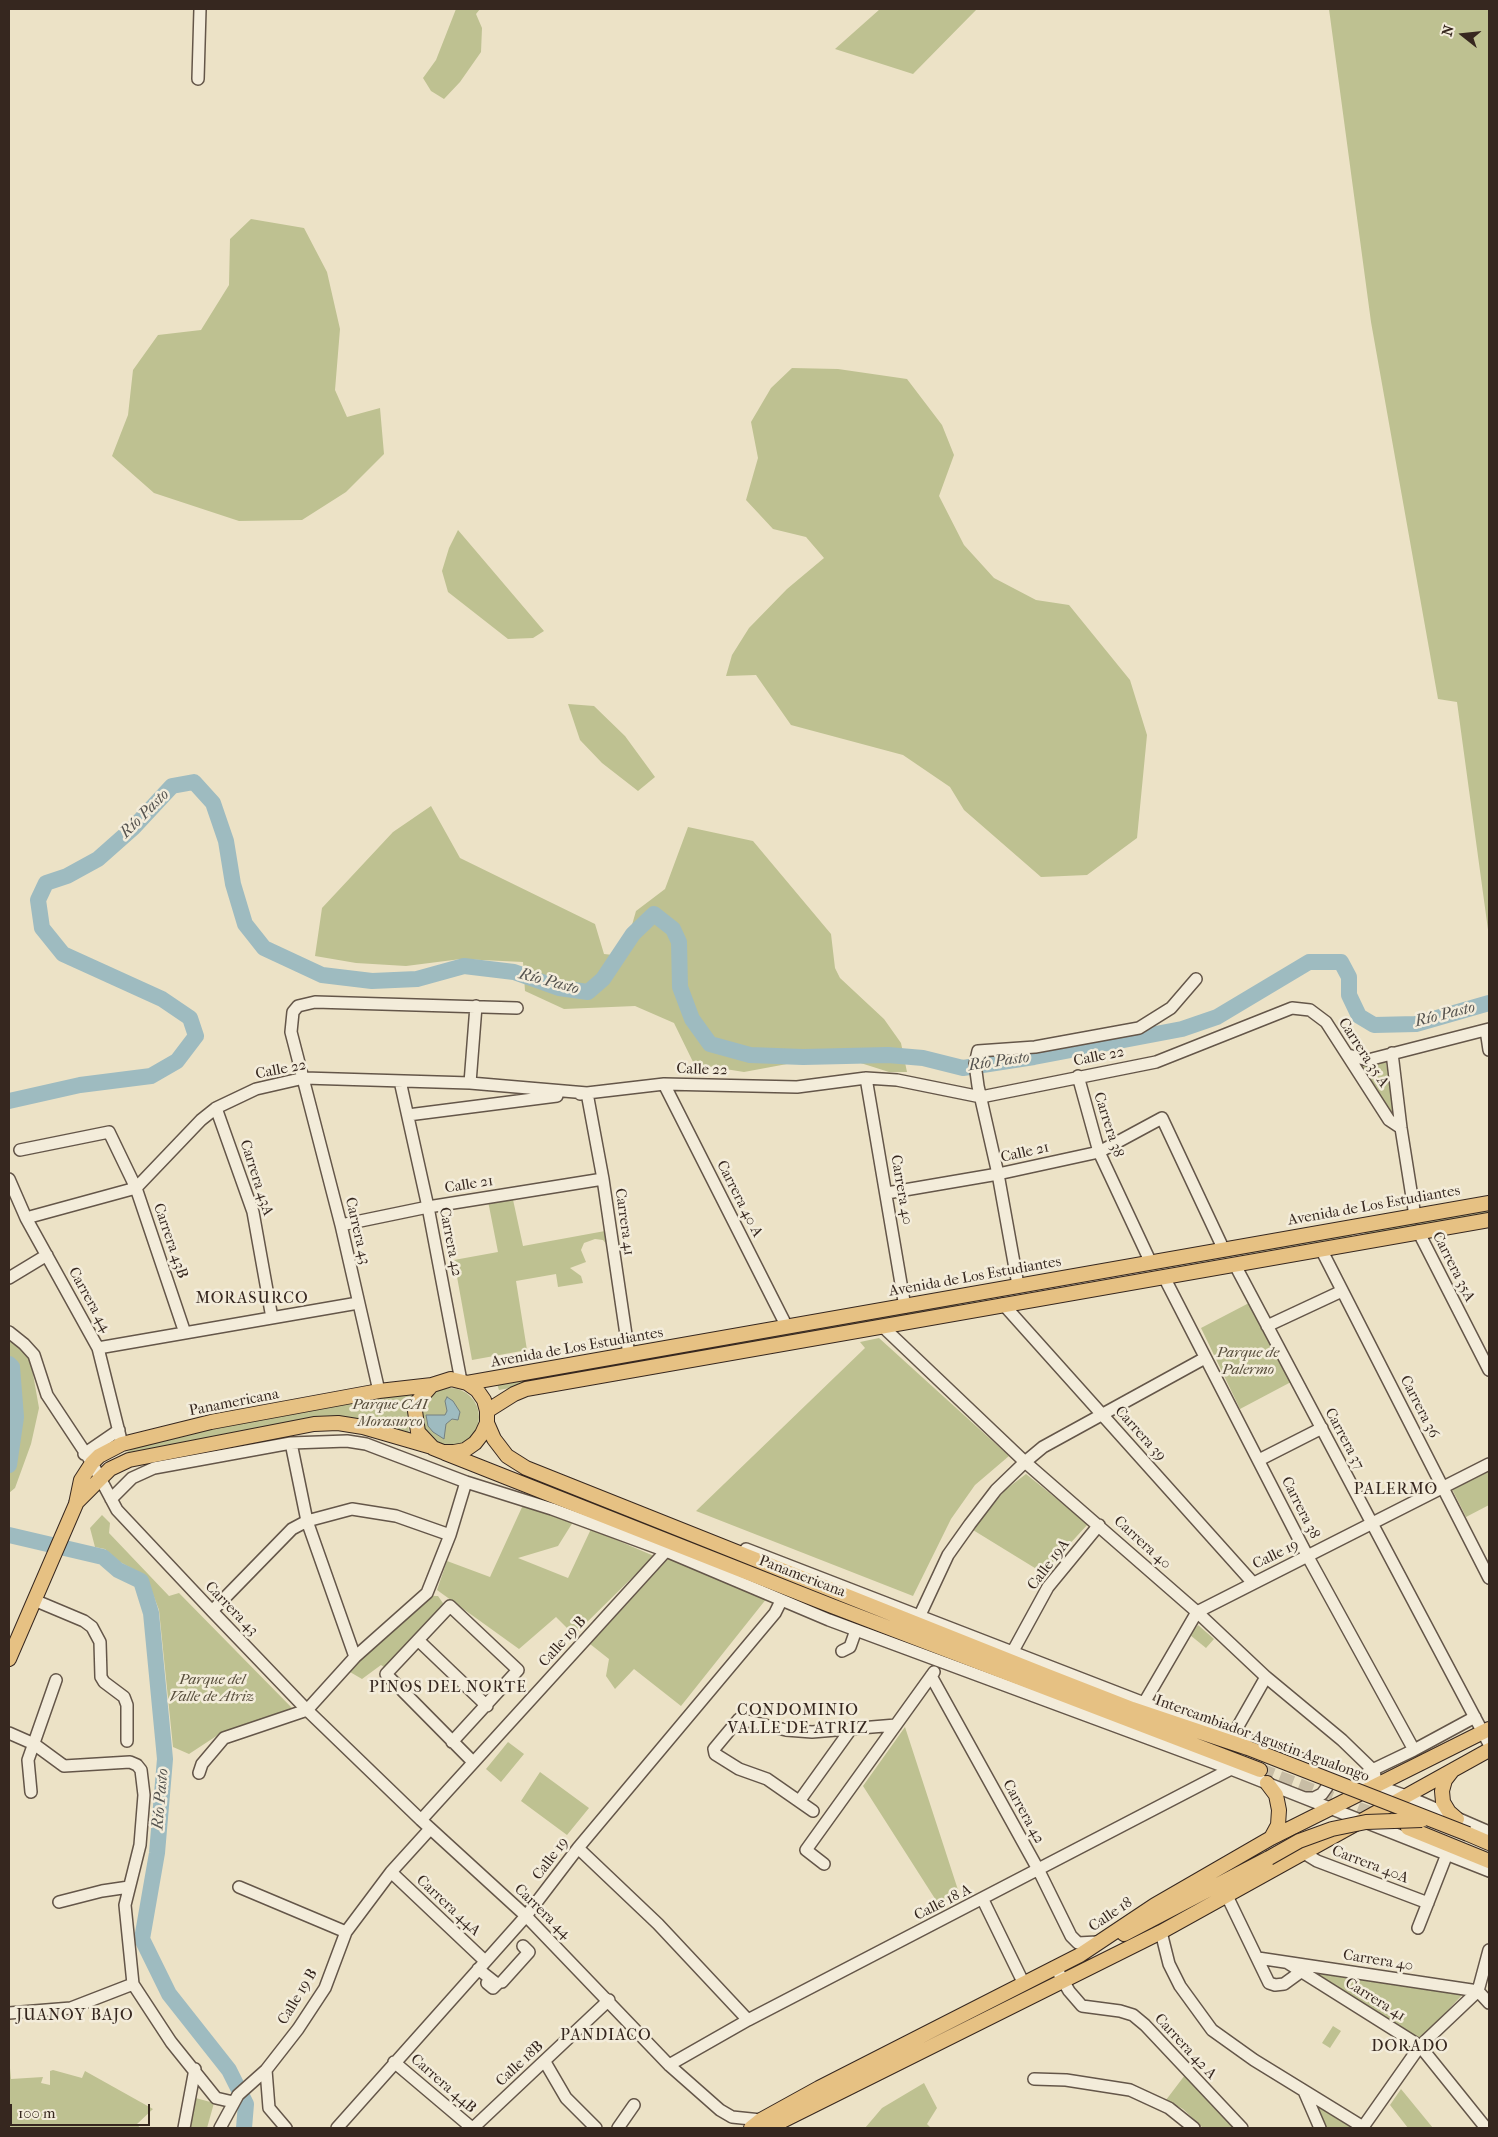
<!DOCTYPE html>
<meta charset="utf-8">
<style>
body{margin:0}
#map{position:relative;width:1498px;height:2137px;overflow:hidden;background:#ece2c6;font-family:"IM FELL French Canon",serif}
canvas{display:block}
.frame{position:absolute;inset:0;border:10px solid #36271f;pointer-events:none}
.north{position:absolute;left:1438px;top:10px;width:50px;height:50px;-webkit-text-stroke:4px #f3ecda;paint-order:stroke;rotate:286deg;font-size:14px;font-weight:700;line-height:20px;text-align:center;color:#36271f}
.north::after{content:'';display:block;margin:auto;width:18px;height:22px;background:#36271f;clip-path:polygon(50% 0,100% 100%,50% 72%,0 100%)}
.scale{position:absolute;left:10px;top:2104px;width:140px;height:22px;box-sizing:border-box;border:2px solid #36271f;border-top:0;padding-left:6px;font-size:15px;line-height:18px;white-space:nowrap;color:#36271f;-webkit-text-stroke:4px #f3ecda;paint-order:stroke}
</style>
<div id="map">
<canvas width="1498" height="2137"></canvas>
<div class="frame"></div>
<div class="north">N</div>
<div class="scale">100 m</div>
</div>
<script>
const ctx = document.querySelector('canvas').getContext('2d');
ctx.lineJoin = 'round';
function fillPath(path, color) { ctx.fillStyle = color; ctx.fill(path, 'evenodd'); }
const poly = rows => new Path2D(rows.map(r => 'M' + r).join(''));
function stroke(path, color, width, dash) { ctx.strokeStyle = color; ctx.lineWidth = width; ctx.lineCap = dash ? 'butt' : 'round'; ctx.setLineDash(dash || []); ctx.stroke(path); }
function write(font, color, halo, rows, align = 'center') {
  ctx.font = font + ' "IM FELL French Canon",serif'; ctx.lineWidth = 5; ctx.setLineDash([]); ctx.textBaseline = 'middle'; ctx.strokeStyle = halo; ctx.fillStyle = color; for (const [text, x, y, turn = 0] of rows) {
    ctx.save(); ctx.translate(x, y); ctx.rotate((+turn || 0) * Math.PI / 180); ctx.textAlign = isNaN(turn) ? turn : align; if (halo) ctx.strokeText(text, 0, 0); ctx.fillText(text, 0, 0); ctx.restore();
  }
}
const green = poly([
 [456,9,480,9,476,14,482,28,481,52,460,82,444,99,431,91,423,78,436,60],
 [880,9,977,9,913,74,835,49],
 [1329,9,1489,9,1489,937,1457,702,1438,699,1371,322],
 [251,219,304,228,327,272,340,329,335,390,347,417,380,408,384,454,346,492,302,520,239,521,154,493,112,456,128,415,133,370,158,335,201,330,229,285,230,239],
 [792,368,838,369,907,379,942,425,954,455,939,496,964,545,994,578,1036,600,1069,605,1130,680,1147,735,1137,838,1087,875,1041,877,964,810,950,787,903,755,791,725,756,675,726,676,732,655,749,628,787,589,824,558,806,537,773,529,746,500,758,458,751,422,771,388],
 [458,530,544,631,533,638,508,639,448,592,442,571,449,548],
 [568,704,594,706,625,736,655,777,638,791,602,763,580,740],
 [431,806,460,858,595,924,604,954,623,956,636,911,665,889,688,827,753,841,831,934,835,968,840,978,884,1019,901,1043,907,1072,889,1072,848,1059,787,1064,744,1072,694,1064,674,1023,635,1006,564,1009,525,991,523,962,461,959,406,966,356,963,315,956,322,908,393,832],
 [1359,1062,1386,1063,1394,1111,1387,1112],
 [512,1195,523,1246,605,1231,609,1247,603,1240,595,1239,584,1243,581,1250,586,1262,570,1268,581,1276,583,1283,558,1287,556,1274,516,1281,527,1350,472,1360,454,1260,498,1252,488,1201],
 [1489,1207,1489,1216,1365,1239,1364,1230],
 [1351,1227,1352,1236,1137,1273,1134,1263],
 [1132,1273,499,1390,496,1381],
 [1249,1303,1291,1382,1240,1409,1201,1328],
 [9,1338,30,1357,39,1408,31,1444,15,1488,9,1493],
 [879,1338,1009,1456,975,1485,951,1519,913,1596,696,1511,865,1348,860,1342],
 '421 1417a29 29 0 1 1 58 0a29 29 0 1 1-58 0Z',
 [415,1392,407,1406,409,1436,372,1425,200,1441,112,1460,138,1446,200,1429],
 [1489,1470,1489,1505,1466,1517,1452,1489],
 [1026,1474,1088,1524,1043,1573,973,1530,1005,1490],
 [523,1505,573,1522,558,1546,518,1558,568,1578,591,1529,654,1556,574,1635,556,1617,519,1649,437,1590,447,1561,490,1577],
 [102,1515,110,1523,109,1533,169,1596,179,1593,293,1709,221,1733,189,1754,173,1747,159,1610,146,1576,120,1562,105,1549,95,1547,90,1528],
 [669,1558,767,1598,681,1706,634,1669,615,1689,606,1676,609,1659,590,1644],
 [428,1596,438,1596,445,1606,384,1667,381,1665,362,1679,350,1672,358,1662],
 [1198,1625,1214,1639,1206,1648,1190,1635],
 [905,1727,959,1893,939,1905,863,1786],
 [508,1742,524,1754,501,1782,486,1769],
 [540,1772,589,1808,567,1835,521,1801],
 [1314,1973,1462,1995,1421,2039],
 [1333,2026,1341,2031,1330,2048,1322,2043],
 [9,2057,11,2079,43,2077,41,2083,50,2085,50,2071,53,2070,82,2078,85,2071,153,2109,137,2124,140,2128,9,2128],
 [1185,2075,1237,2128,1203,2128,1183,2109,1166,2100],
 [924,2083,937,2108,927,2124,931,2128,865,2128,882,2108],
 [1401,2089,1433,2128,1408,2128,1390,2105],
 [192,2097,214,2103,207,2128,183,2128],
 [1312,2104,1321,2105,1357,2128,1325,2128]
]);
const water = poly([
 [447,1397,453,1401,460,1412,458,1420,452,1419,446,1424,444,1439,433,1432,428,1426,426,1415,445,1415,447,1411,445,1401,447,1397]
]);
const river = poly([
 [9,1101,80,1085,151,1076,177,1061,196,1036,190,1018,162,999,63,954,42,928,38,900,46,883,67,876,98,859,133,828,172,786,194,782,213,803,226,841,233,884,245,924,264,948,322,975,372,981,417,979,464,966,514,972,559,988,588,992,603,979,633,934,654,914,673,929,679,942,680,987,692,1019,710,1044,750,1055,803,1057,888,1055,923,1058,963,1068,1034,1057,1182,1029,1217,1017,1309,962,1341,962,1349,977,1349,995,1359,1016,1374,1025,1416,1024,1489,1003],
 [9,1364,12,1367,16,1417,9,1465],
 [9,1535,103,1557,118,1570,141,1581,151,1613,165,1759,157,1853,142,1939,169,1994,229,2070,246,2104,244,2128]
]);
const majorTunnel = poly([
 [1260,1770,1382,1818]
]);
const minor = poly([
 [198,79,200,9],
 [1486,1030,1489,1050],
 [1392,1053,1401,1128,1415,1216],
 [1348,1055,1368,1060,1489,1029],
 [1078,1076,1099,1152,1151,1263],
 [866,1078,905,1307],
 [400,1081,428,1207,461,1381],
 [470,1083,476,1006],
 [664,1084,787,1327],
 [580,1094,587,1093,603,1179,629,1355],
 [216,1108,253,1212,272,1318],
 [408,1115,557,1096],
 [20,1150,109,1132,136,1188,185,1333],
 [9,1179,26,1218,98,1348,122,1444],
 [136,1188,201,1120,216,1108,256,1089,304,1078,470,1083,587,1093,664,1084,797,1087,866,1078,897,1080,981,1097,1156,1062,1292,1008,1310,1010,1326,1022,1389,1120,1401,1128],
 [887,1193,998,1174,1099,1152,1162,1118,1223,1248],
 [26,1218,136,1188],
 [341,1225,428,1207,603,1179],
 [1418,1231,1489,1370],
 [1321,1249,1489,1578],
 [1235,1265,1489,1744],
 [1164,1277,1308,1557,1414,1750],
 [9,1278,47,1255],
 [1018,1285,998,1174,978,1086,975,1064,978,1051,1035,1047,1139,1028,1171,1008,1196,979],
 [1003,1304,1253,1583],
 [882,1326,1025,1462,1197,1612,1266,1677,1342,1740,1374,1771,1377,1786],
 [1267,1326,1342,1291],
 [9,1332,24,1344,34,1355,47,1395,92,1463,117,1510,212,1611,307,1710,421,1820,526,1916,669,2065,720,2110,732,2117,761,2120],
 [98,1348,358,1303],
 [379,1391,341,1225,291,1032,293,1012,298,1006,315,1002,517,1008],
 [291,1443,307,1521,355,1657],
 [84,1454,119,1430],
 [1259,1460,1322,1428],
 [111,1499,132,1478,154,1468,291,1443,347,1441,366,1444,466,1482,552,1509,666,1551,829,1620,1231,1769,1489,1871],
 [746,1549,1144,1703,1406,1796,1489,1832],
 [34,1600,84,1621,92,1627,100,1642,101,1677,104,1682,124,1697,127,1705,127,1741],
 [212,1611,292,1529,307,1521,352,1509,396,1516,450,1535],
 [920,1615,948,1555,970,1524,996,1490,1025,1462,1043,1447,1205,1358],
 [418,1640,487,1706],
 [842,1651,850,1647,856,1630],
 [1013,1651,1048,1587,1099,1525],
 [931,1676,1039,1871,1071,1936,1078,1943,1097,1942],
 [1144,1703,1197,1612,1489,1464],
 [9,1733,34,1744,64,1766,130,1762,137,1765,141,1770,144,1795,140,1845,125,1905,133,1984,171,2042,216,2098,233,2102],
 [1233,1735,1266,1677],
 [452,1742,518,1670,450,1606,386,1674,473,1762],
 [1368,1772,1414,1750,1475,1717],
 [199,1773,202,1764,224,1738,307,1710,355,1657,427,1593,450,1535,466,1482],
 [31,1792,28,1760,56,1680],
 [1306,1798,1314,1798,1322,1794,1327,1787,1327,1772],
 [800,1800,851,1729],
 [813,1811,767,1779,739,1769,715,1754,714,1749,739,1719,786,1730,812,1732,896,1725],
 [421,1820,666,1551],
 [578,1848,658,1924,748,2020],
 [1304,1853,1317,1861,1428,1903],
 [824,1864,806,1850,934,1672],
 [391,1872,485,1961],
 [239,1887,346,1932],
 [1227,1896,1269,1983,1275,1985,1284,1984,1306,1968],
 [983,1900,1024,1984],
 [59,1902,102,1891,129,1887],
 [1418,1928,1447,1854],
 [1161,1932,1169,1964,1180,1986,1212,2030,1254,2060,1363,2127,1420,2046,1478,1991,1489,1950],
 [1258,1958,1478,1991,1489,2003],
 [1288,1963,1420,2046,1486,2128],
 [1056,1968,1069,1991,1082,2006,1120,2011,1133,2015,1145,2025,1242,2128],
 [478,1969,497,1984,493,1988,487,1983],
 [502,1982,529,1952,523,1946],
 [9,2013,71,2008,133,1984],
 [394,2062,472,2128],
 [545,2062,566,2098,596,2128],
 [669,2065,748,2020,1231,1769],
 [266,2070,269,2108,286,2128],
 [1034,2079,1066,2080,1130,2090,1169,2108,1194,2128],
 [1304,2091,1320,2128],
 [184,2128,195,2069],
 [220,2128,238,2095,266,2070,298,2029,325,1988,346,1932,391,1872,430,1829],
 [337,2128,526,1916,578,1848,775,1613,781,1601],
 [473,2128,609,2000],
 [618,2128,634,2105]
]);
const major = poly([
 [467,1383,1489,1203],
 [487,1411,514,1394,526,1389,1489,1220],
 [487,1423,482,1434,475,1443,465,1450,454,1452,443,1452,433,1448,418,1432,415,1411,418,1401,432,1385,451,1379,467,1383,477,1390,484,1400,487,1411,487,1423,494,1439,507,1456,526,1468,1045,1675,1132,1709,1248,1748],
 [445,1453,832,1606,1260,1770],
 [76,1503,110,1469,129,1460,314,1424,338,1423,363,1427,432,1447],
 [9,1659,76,1504,81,1480,92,1463,99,1456,122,1444,211,1422,379,1391,432,1385],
 [1452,1771,1445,1780,1442,1791,1443,1802,1449,1812,1457,1819],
 [1267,1783,1276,1795,1279,1810,1278,1825,1271,1838],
 [1408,1828,1489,1861],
 [1468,1834,1489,1843],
 [1124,1934,1269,1858],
 [751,2128,761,2120,819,2088,1080,1955,1155,1905,1271,1838,1489,1729],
 [768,2128,1161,1932,1489,1750]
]);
const majorBridge = poly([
 [1248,1748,1468,1834],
 [1269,1858,1299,1841,1332,1829,1366,1822,1422,1820]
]);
const streetNames = [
 ["Carrera 35 A",1363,1053,57],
 ["Calle 22",1099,1057,-11],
 ["Calle 22",281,1070,-11],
 ["Calle 22",702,1070,2],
 ["Carrera 38",1108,1125,72],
 ["Calle 21",1025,1153,-13],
 ["Carrera 43A",256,1178,72],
 ["Calle 21",469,1185,-9],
 ["Carrera 40",901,1190,80],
 ["Carrera 40 A",739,1199,63],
 ["Avenida de Los Estudiantes",1374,1206,-10],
 ["Carrera 41",624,1222,82],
 ["Carrera 43",357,1231,77],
 ["Carrera 43B",170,1241,71],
 ["Carrera 42",450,1242,79],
 ["Carrera 35A",1453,1267,63],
 ["Avenida de Los Estudiantes",975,1277,-10],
 ["Carrera 44",89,1300,61],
 ["Avenida de Los Estudiantes",577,1348,-10],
 ["Panamericana",234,1403,-11],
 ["Carrera 36",1419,1407,63],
 ["Carrera 39",1140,1434,48],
 ["Carrera 37",1344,1439,62],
 ["Carrera 38",1300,1508,63],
 ["Carrera 40",1142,1543,42],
 ["Calle 19",1276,1555,-26],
 ["Calle 19A",1049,1565,-53],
 ["Panamericana",802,1577,21],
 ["Carrera 43",231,1609,46],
 ["Calle 19 B",563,1642,-48],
 ["Intercambiador Agustin Agualongo",1262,1739,20],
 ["Carrera 42",1023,1812,61],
 ["Calle 19",551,1859,-53],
 ["Carrera 40A",1370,1865,21],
 ["Calle 18 A",943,1903,-27],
 ["Carrera 44A",448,1906,43],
 ["Carrera 44",542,1912,44],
 ["Calle 18",1111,1915,-34],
 ["Carrera 40",1378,1961,9],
 ["Calle 19 B",298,1997,-59],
 ["Carrera 41",1375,2000,32],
 ["Carrera 42 A",1185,2047,47],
 ["Calle 18B",520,2064,-43],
 ["Carrera 44B",443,2084,41]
];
const parkNames = [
 ["Parque de",1248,1353],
 ["Palermo",1248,1370],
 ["Parque CAI",390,1405],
 ["Morasurco",390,1422],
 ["Parque del",212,1680],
 ["Valle de Atriz",212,1697]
];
const waterNames = [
 ["Río Pasto",145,814,-45],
 ["Río Pasto",549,982,15],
 ["Río Pasto",1445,1015,-14],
 ["Río Pasto",999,1062,-8],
 ["Río Pasto",161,1799,-85]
];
const neighbourhoodNames = [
 ["MORASURCO",252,1299],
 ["PALERMO",1396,1490],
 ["PINOS DEL NORTE",448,1688],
 ["CONDOMINIO",798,1711],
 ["VALLE DE ATRIZ",798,1729],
 ["JUANOY BAJO",75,2016],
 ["PANDIACO",606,2036],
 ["DORADO",1410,2047]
];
fillPath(green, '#bec191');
fillPath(water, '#9ebbc0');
stroke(water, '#748080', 1);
stroke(river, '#9ebbc0', 16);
stroke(majorTunnel, '#c8bda5', 14, [14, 7]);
stroke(minor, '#645649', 14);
stroke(major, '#36271f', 16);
stroke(minor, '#f3ecda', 11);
stroke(major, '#e6c183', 14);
stroke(majorBridge, '#36271f', 16, []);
stroke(majorBridge, '#e6c183', 14);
write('15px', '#36271f', '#f3ecda', streetNames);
write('italic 15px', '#584e3c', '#f3ecda', parkNames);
write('italic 16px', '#55534f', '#f3ecda', waterNames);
ctx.letterSpacing = '1px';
write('16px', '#36271f', '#f3ecda', neighbourhoodNames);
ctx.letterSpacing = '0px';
</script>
